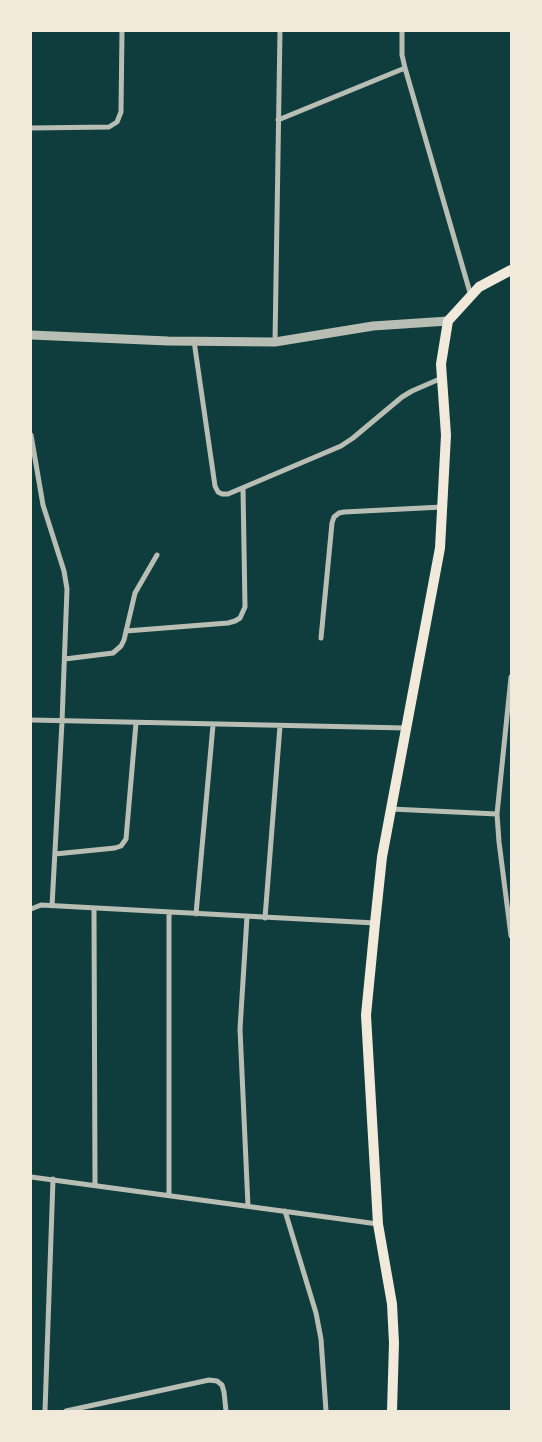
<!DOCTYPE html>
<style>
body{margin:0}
#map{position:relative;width:542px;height:1442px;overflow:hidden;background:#0f3d3e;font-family:"Nunito Sans",sans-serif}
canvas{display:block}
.frame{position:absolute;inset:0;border:32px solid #f1e9da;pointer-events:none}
</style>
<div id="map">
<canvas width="542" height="1442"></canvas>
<div class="frame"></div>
</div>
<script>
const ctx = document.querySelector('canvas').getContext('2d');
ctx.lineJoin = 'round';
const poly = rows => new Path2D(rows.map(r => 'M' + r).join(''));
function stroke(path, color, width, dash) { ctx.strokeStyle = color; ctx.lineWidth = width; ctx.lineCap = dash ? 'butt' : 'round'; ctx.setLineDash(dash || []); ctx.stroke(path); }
const minor = poly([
 [402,31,402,55,405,68,471,296],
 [278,120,405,68],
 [31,128,109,127,117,122,121,112,122,31],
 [194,341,215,486,218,492,222,494,228,494,341,446,353,438,402,397,412,391,442,378],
 [275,342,280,31],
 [31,435,43,505,64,571,67,589,62,722,52,906],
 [126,631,228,623,235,621,240,618,245,607,243,488],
 [321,638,332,523,334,517,339,513,344,512,442,507],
 [65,659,113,653,121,646,124,640,135,593,157,555],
 [511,677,497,814,499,842,511,936],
 [31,720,406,728],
 [391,809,497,814],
 [55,854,115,848,121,846,126,839,136,723],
 [94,908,95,1185],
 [31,909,41,905,375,923],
 [196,914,213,725],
 [247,917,240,1029,248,1206],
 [265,918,280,726],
 [31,1177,378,1224],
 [169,1195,169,913],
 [285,1211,316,1313,321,1339,326,1411],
 [45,1411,53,1179],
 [66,1411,209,1380,217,1381,222,1385,224,1392,226,1411]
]);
const tertiary = poly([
 [31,335,168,341,275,342,373,326,448,321]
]);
const secondary = poly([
 [392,1411,394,1343,392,1304,378,1224,366,1015,375,923,382,857,440,548,446,435,441,364,448,321,479,287,511,270]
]);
stroke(minor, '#b8beb3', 5);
stroke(tertiary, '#b8beb3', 9);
stroke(secondary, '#f1e9da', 10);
</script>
